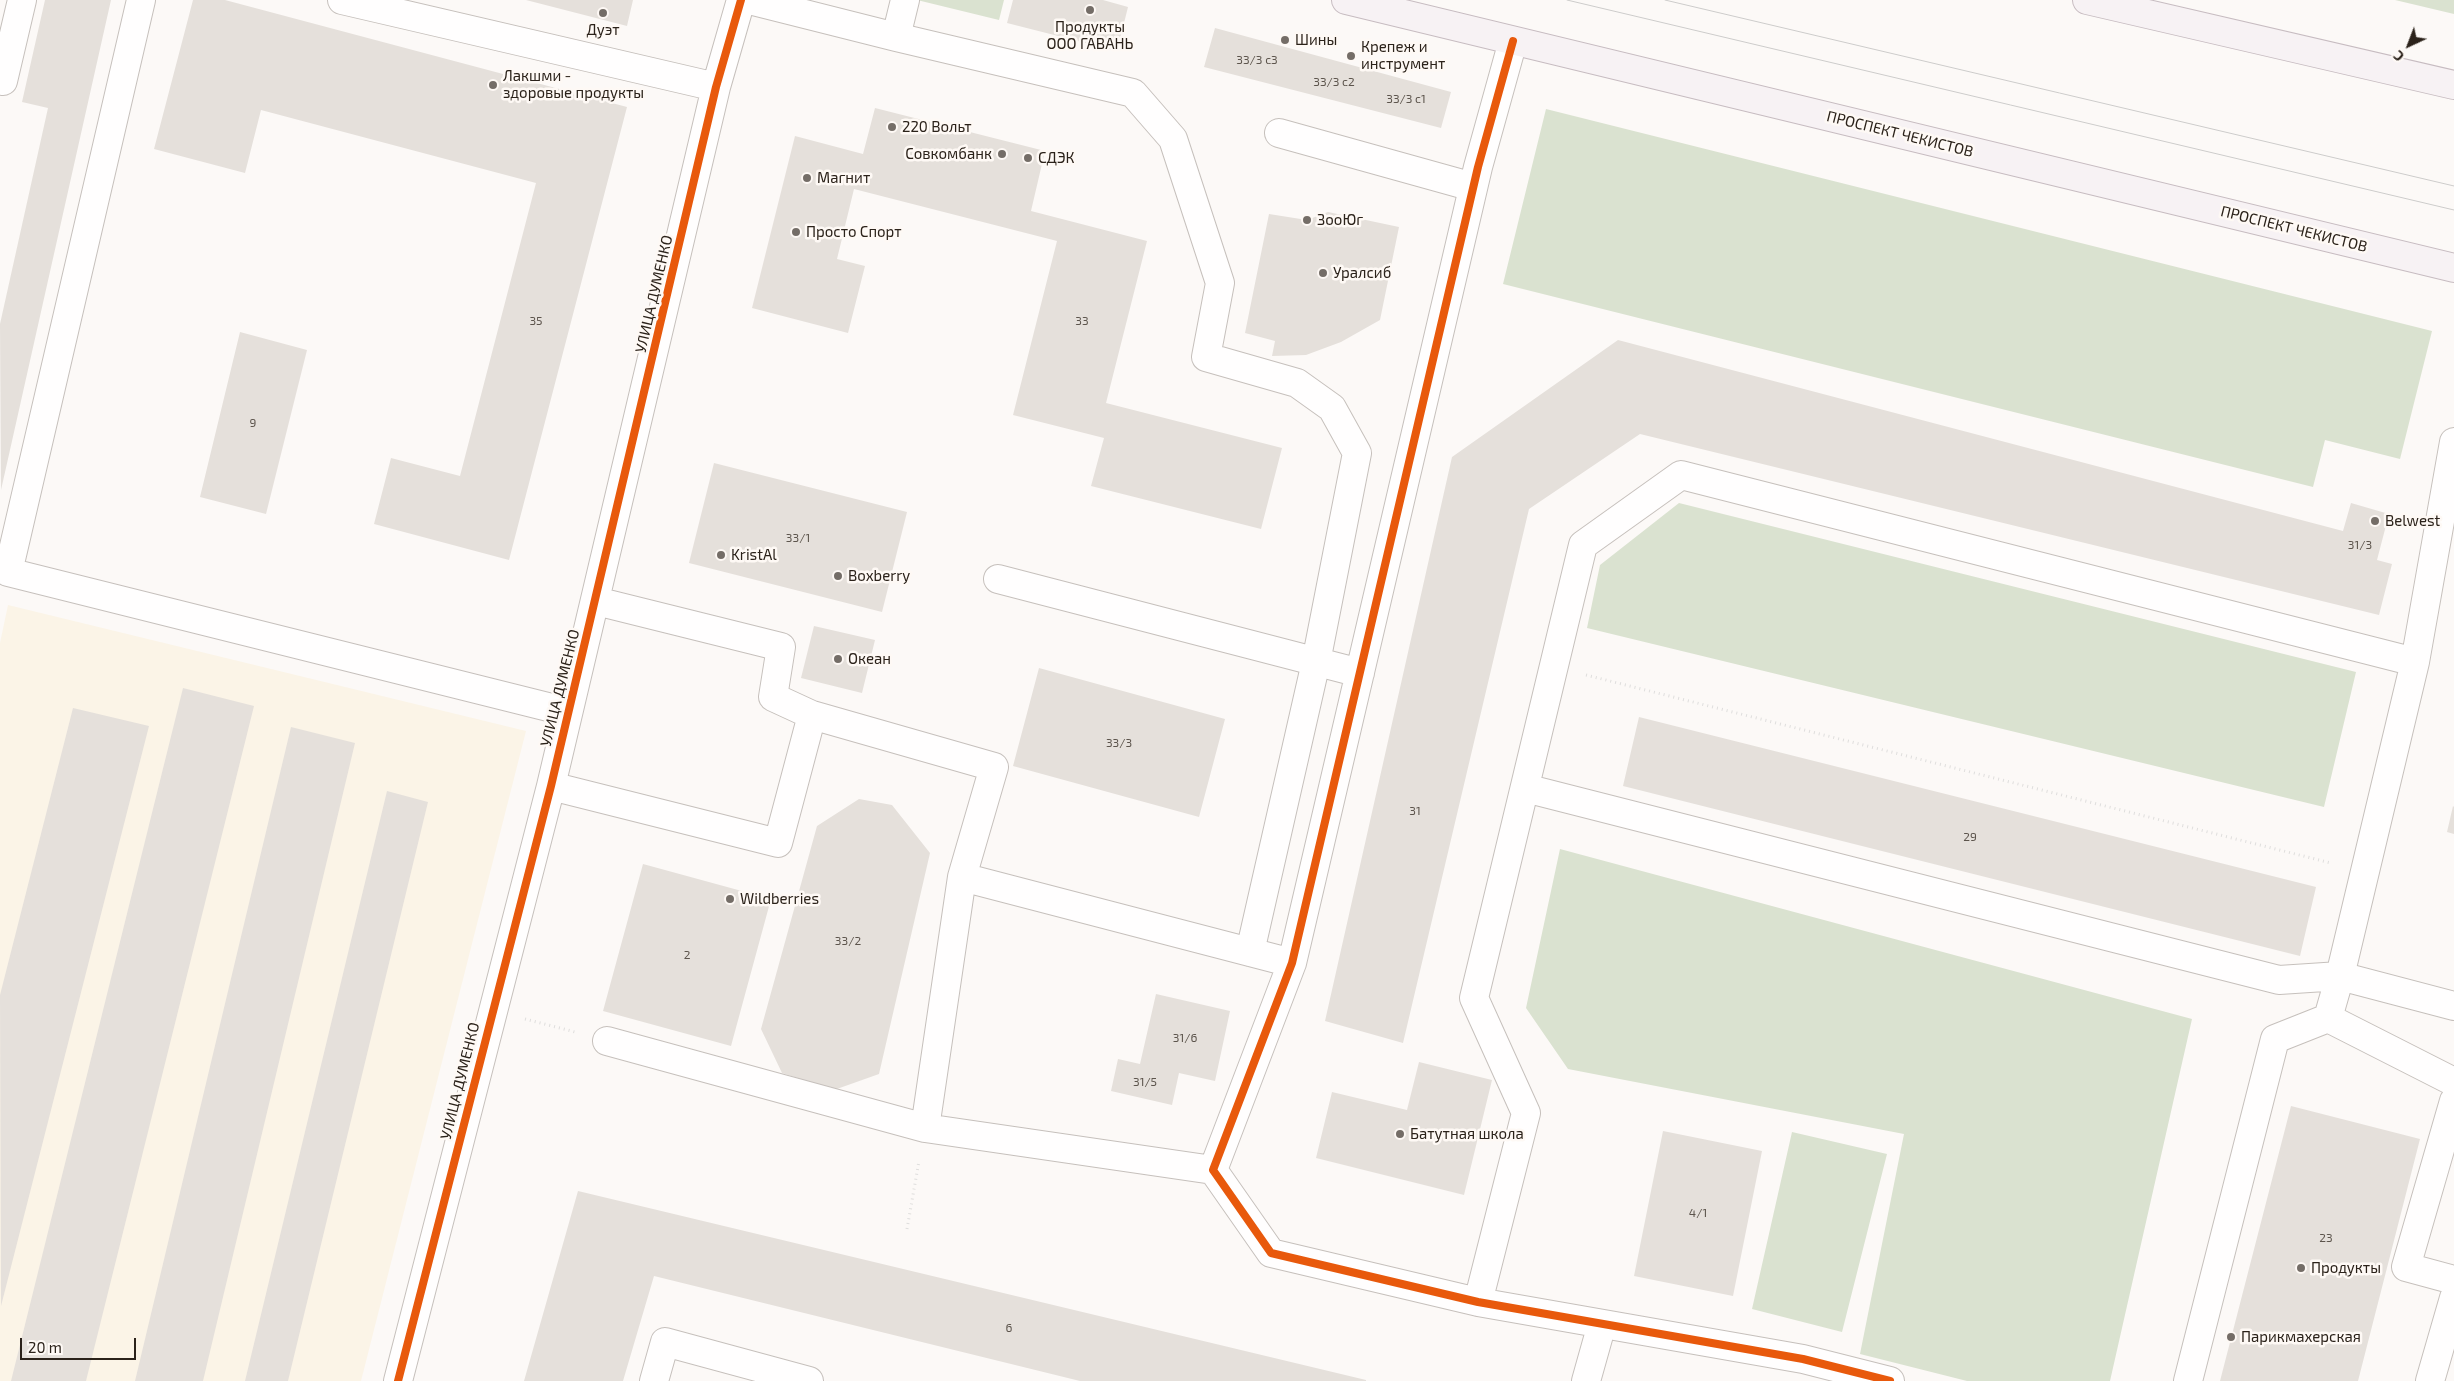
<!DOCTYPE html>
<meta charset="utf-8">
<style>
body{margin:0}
#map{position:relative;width:2454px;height:1381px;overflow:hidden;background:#fcf9f7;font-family:"Exo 2",sans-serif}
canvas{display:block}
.north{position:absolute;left:2384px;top:20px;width:50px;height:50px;-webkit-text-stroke:4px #fef9f5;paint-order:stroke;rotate:223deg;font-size:14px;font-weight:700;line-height:20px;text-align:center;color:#2b221a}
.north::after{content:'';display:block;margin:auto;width:18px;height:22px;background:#2b221a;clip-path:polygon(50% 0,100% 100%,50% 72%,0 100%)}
.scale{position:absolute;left:20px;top:1338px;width:116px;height:22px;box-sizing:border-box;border:2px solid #2b221a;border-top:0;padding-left:6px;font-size:15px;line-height:18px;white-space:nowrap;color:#2b221a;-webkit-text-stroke:4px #fef9f5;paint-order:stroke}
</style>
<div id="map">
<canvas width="2454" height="1381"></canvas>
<div class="north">С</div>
<div class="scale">20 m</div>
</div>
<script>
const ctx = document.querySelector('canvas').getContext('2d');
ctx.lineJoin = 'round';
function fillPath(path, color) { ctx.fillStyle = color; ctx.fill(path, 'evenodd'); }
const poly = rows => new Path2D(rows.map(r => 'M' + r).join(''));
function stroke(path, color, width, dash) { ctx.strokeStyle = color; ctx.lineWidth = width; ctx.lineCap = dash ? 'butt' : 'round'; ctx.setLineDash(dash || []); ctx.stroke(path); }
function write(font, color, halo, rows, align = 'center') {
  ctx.font = font + ' "Exo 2",sans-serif'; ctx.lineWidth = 5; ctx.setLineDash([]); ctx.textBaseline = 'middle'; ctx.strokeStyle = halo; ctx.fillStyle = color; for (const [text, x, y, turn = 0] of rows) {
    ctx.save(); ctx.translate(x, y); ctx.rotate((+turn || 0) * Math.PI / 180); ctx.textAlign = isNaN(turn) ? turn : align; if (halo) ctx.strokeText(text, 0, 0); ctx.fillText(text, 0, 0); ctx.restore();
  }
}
const industrial = poly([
 [8,605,526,731,361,1381,0,1381,0,643]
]);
const green = poly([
 [917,0,1004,0,999,20],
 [2395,0,2454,0,2454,14],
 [1546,109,2432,331,2400,459,2325,440,2313,487,1503,284],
 [1679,503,2356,672,2324,807,1587,628,1600,565],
 [1560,849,2192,1019,2110,1381,1967,1381,1860,1354,1904,1134,1568,1069,1526,1008],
 [1792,1132,1887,1154,1842,1332,1752,1309]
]);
const building = poly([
 [45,0,111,0,1,490,0,324,48,108,22,102],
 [193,0,225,0,627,107,509,560,374,524,391,458,460,476,536,183,261,110,245,173,154,149],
 [526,0,633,0,627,26],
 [1013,0,1103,0,1128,7,1117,51,1007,23],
 [1215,28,1451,92,1441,128,1204,67],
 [875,108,1045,151,1031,211,1147,241,1106,403,1282,448,1261,529,1091,486,1104,438,1013,415,1057,241,854,189,837,259,865,266,848,333,752,308,795,136,863,154],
 [1328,212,1399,227,1380,320,1341,342,1306,355,1272,356,1275,341,1245,333,1269,214,1307,220],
 [240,332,307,350,266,514,200,497],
 [1618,340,2343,531,2351,503,2389,514,2377,560,2392,564,2379,615,1640,434,1529,509,1403,1043,1325,1021,1452,457],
 [714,463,907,512,882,612,689,563],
 [814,626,875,640,862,693,801,678],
 [1039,668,1225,719,1199,817,1013,766],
 [183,688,254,706,86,1381,11,1381],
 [73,708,149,726,1,1306,0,995],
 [1639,717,2316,887,2300,956,1623,786],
 [291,727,355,743,203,1381,135,1381],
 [387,791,428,802,288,1381,245,1381],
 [859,799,892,805,930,853,879,1074,834,1090,782,1073,761,1029,817,826],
 [2453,806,2454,807,2454,834,2447,832],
 [643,864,771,899,731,1046,603,1011],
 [1156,994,1230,1011,1215,1081,1179,1073,1172,1105,1111,1091,1118,1059,1140,1064],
 [1419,1062,1492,1080,1464,1195,1316,1158,1332,1092,1407,1110],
 [2291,1106,2420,1139,2358,1381,2220,1381],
 [1663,1131,1762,1151,1733,1296,1634,1276],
 [578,1191,1366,1380,1366,1381,1080,1381,654,1276,623,1381,524,1381]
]);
const path = poly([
 [1586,675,2331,863],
 [525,1019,575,1032],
 [907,1229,919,1161]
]);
const minor = poly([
 [141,0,8,572,568,712],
 [342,0,716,87],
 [749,0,896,37,1133,93,1173,139,1220,283,1206,357,1297,383,1332,408,1357,453,1316,662,1250,952],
 [896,37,905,0],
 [1513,41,1478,167,1292,963,1213,1170,1271,1253,1478,1302,1803,1359,1890,1381],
 [0,76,3,81,22,0],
 [1279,133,1473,187],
 [998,579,1360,673],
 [596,601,781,647,773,697,812,715,994,767,962,877,925,1128],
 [551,786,778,843,812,715],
 [1525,788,2279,980,2340,976,2454,1006],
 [962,877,1292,963],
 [2328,1018,2454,1082],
 [607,1041,925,1128,1213,1170],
 [2454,1101,2406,1267,2454,1280],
 [1478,1302,1526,1113,1474,998,1583,545,1681,475,2415,662],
 [398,1381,551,786,716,87,741,0],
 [654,1381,665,1342,809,1381],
 [1586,1381,1602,1324],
 [2188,1381,2275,1039,2328,1018,2340,976,2415,662,2454,442],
 [2430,1381,2454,1298]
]);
const major = poly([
 [1346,0,2454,268],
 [2087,0,2454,85]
]);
const tram = poly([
 [1567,0,2454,210],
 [1665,0,2454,186]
]);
const cycleway = poly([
 [1513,41,1478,167,1292,963,1213,1170,1271,1253,1478,1302,1803,1359,1890,1381],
 [398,1381,551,786,716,87,741,0]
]);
const markers = [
 [1090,10,5,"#746d67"],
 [603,13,5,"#746d67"],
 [1285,40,5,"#746d67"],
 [1351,56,5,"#746d67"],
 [493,85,5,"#746d67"],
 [892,127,5,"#746d67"],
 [1002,154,5,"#746d67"],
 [1028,158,5,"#746d67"],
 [807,178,5,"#746d67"],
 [1307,220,5,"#746d67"],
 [796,232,5,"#746d67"],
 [1323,273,5,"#746d67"],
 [2375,521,5,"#746d67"],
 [721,555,5,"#746d67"],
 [838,576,5,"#746d67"],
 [838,659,5,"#746d67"],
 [730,899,5,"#746d67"],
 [1400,1134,5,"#746d67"],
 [2301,1268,5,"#746d67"],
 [2231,1337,5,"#746d67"]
];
const numberNames = [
 ["33/3 с3",1257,60],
 ["33/3 с2",1334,82],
 ["33/3 с1",1406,99],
 ["35",536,321],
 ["33",1082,321],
 ["9",253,423],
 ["33/1",798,538],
 ["31/3",2360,545],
 ["33/3",1119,743],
 ["31",1415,811],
 ["29",1970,837],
 ["33/2",848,941],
 ["2",687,955],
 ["31/6",1185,1038],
 ["31/5",1145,1082],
 ["4/1",1698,1213],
 ["23",2326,1238],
 ["6",1009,1328]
];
const poiNames = [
 ["Продукты",1090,27,"center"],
 ["ООО ГАВАНЬ",1090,44,"center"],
 ["Дуэт",603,30,"center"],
 ["Шины",1295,40],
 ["Крепеж и",1361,47],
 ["инструмент",1361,64],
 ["Лакшми -",503,76],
 ["здоровые продукты",503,93],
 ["220 Вольт",902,127],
 ["Совкомбанк",992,154,"right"],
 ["СДЭК",1038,158],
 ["Магнит",817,178],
 ["ЗооЮг",1317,220],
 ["Просто Спорт",806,232],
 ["Уралсиб",1333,273],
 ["Belwest",2385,521],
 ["KristAl",731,555],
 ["Boxberry",848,576],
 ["Океан",848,659],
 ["Wildberries",740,899],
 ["Батутная школа",1410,1134],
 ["Продукты",2311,1268],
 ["Парикмахерская",2241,1337]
];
const streetNames = [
 ["ПРОСПЕКТ ЧЕКИСТОВ",1900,134,14],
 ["ПРОСПЕКТ ЧЕКИСТОВ",2294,229,14],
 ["УЛИЦА ДУМЕНКО",654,294,-77],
 ["УЛИЦА ДУМЕНКО",560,688,-76],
 ["УЛИЦА ДУМЕНКО",460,1081,-76]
];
fillPath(industrial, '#fbf4e7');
fillPath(green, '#dae2d0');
fillPath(building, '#e5e0db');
stroke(minor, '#c6c0bc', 30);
stroke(major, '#c7bcc1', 30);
stroke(path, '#dfdedd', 3, [1, 4]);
stroke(minor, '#fffefe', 28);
stroke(major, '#f7f2f4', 28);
stroke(tram, '#cdcccb', 1);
stroke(cycleway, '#e8590c', 8);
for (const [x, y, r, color] of markers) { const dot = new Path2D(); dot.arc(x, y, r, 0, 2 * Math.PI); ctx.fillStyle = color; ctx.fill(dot); stroke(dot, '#fef9f5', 2); }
write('12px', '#5c544c', null, numberNames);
write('15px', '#2b221a', '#fef9f5', poiNames, 'left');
write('15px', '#2b221a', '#fef9f5', streetNames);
</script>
